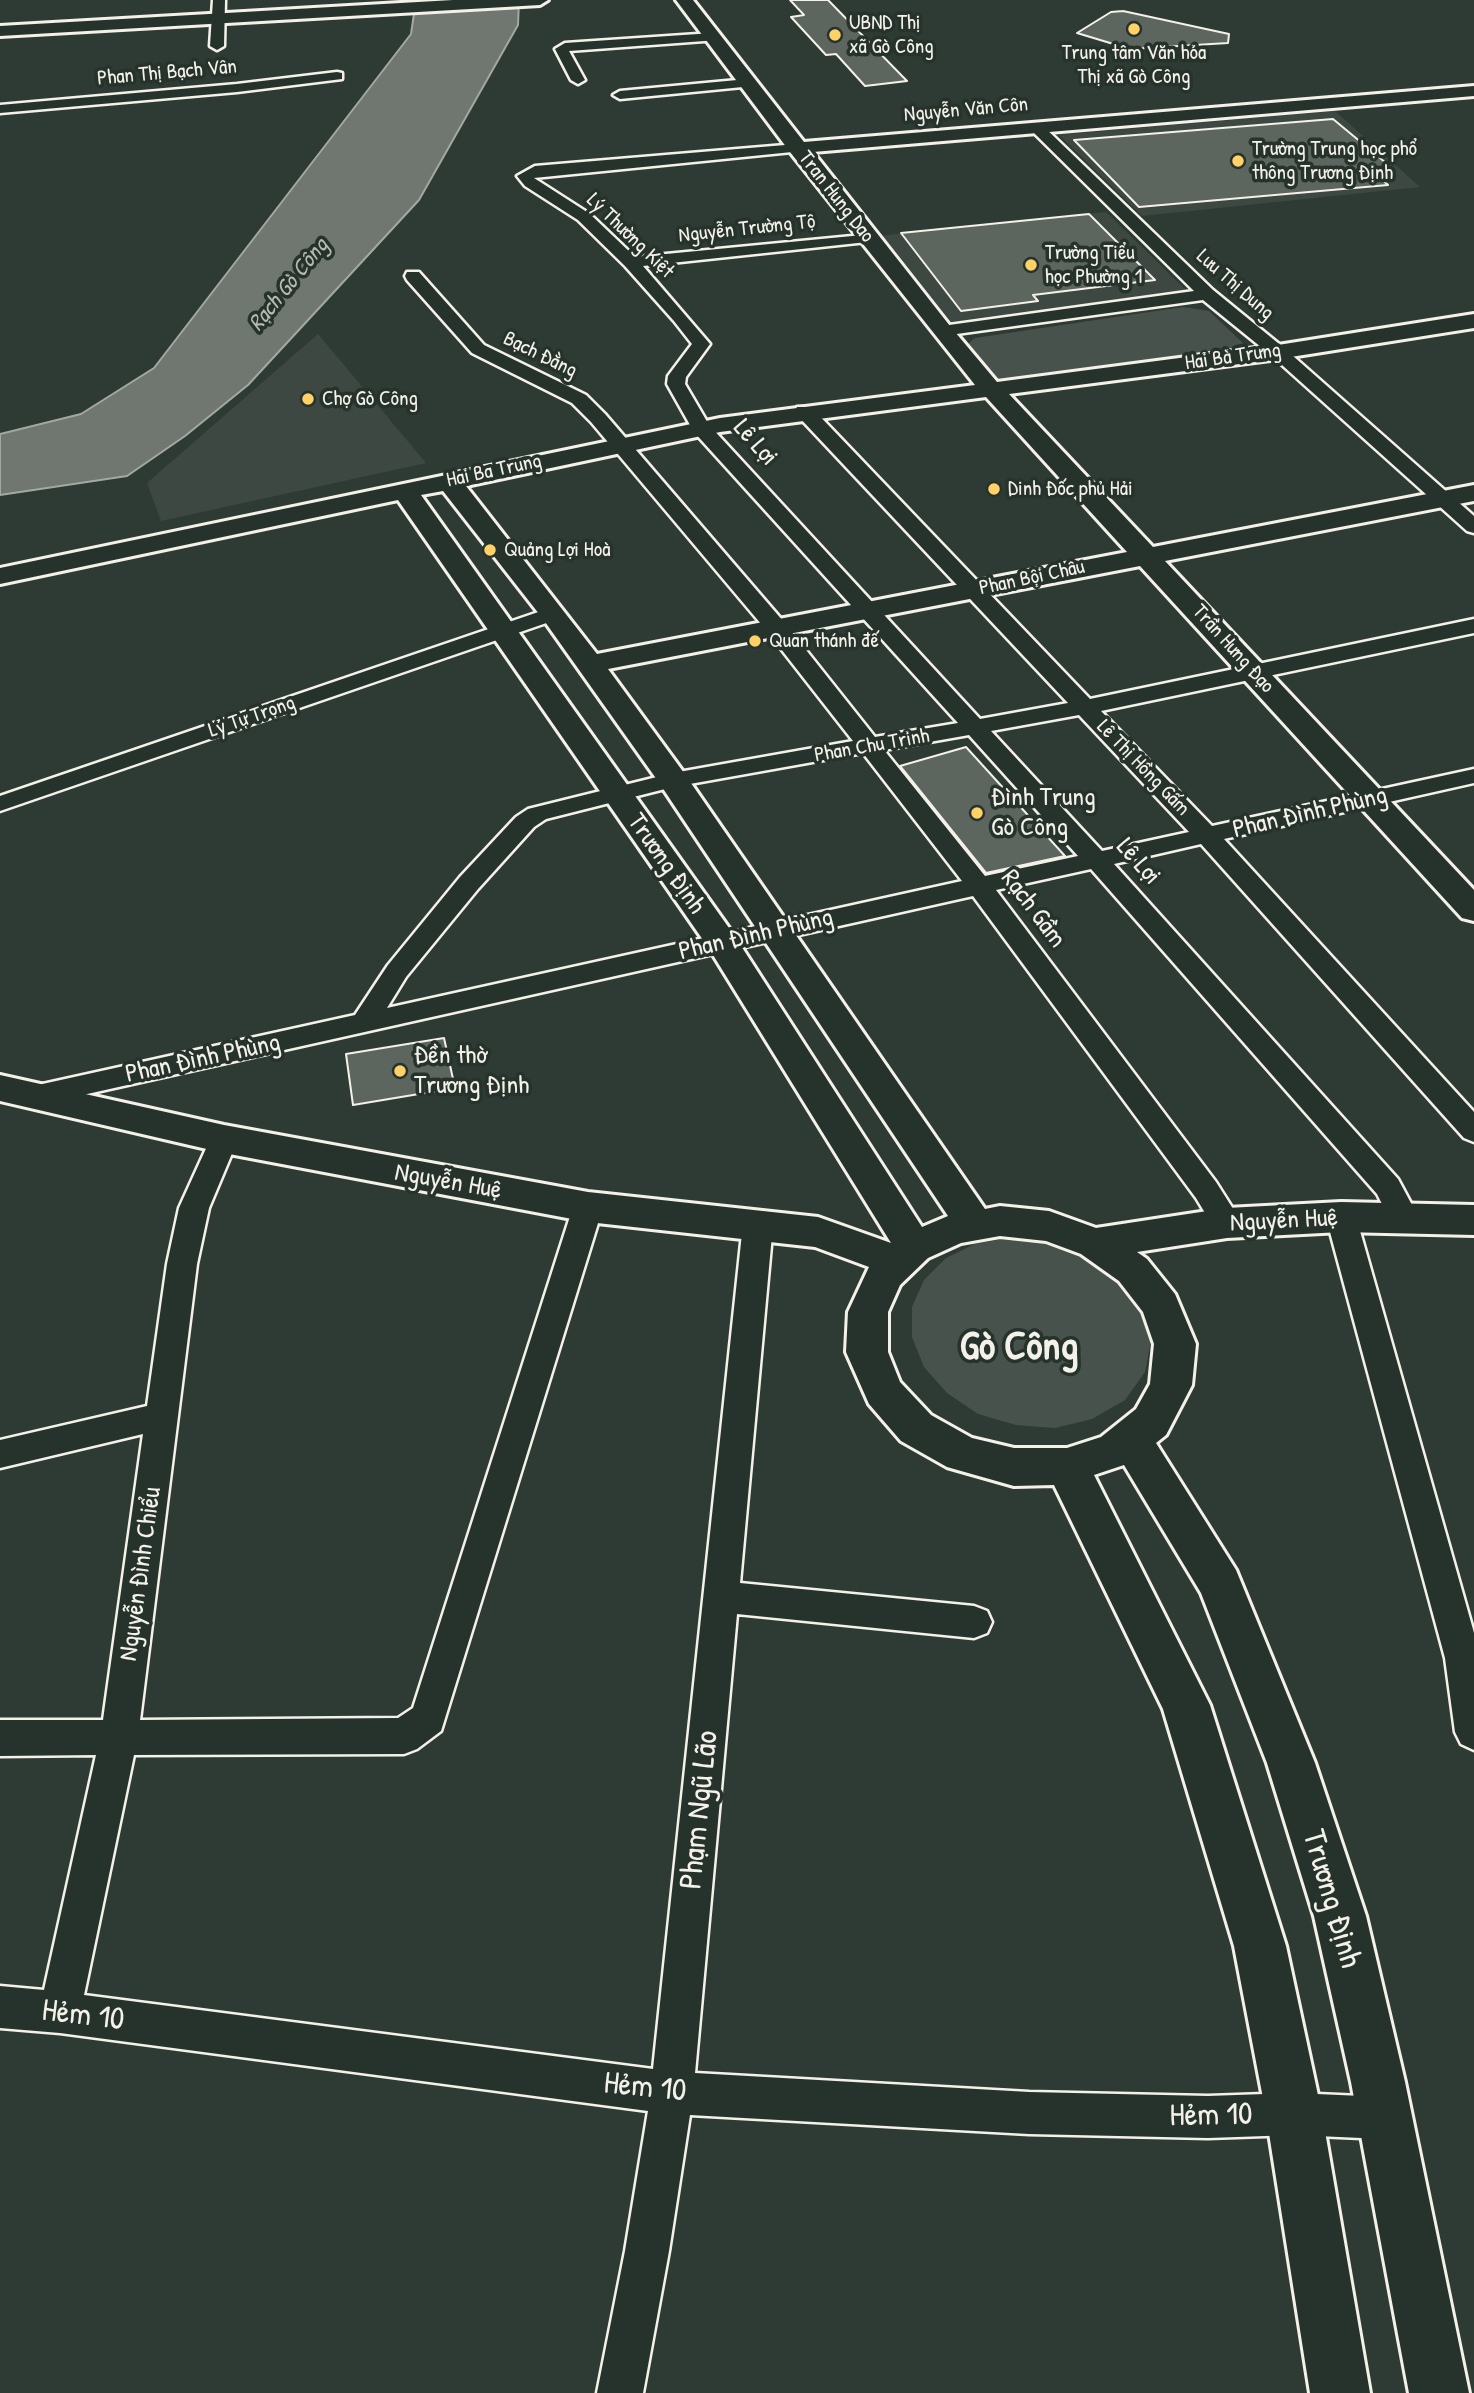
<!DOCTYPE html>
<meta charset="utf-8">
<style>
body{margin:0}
canvas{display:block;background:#2e3b34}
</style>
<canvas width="1474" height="2393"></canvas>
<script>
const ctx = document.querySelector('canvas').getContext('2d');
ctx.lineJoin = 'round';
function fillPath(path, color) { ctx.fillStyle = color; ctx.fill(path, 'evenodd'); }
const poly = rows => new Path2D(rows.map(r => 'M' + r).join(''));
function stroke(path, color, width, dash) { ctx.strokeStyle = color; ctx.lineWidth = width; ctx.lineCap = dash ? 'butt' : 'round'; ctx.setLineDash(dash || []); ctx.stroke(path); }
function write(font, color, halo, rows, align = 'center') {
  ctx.font = font + ' "Patrick Hand",sans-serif'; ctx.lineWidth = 7; ctx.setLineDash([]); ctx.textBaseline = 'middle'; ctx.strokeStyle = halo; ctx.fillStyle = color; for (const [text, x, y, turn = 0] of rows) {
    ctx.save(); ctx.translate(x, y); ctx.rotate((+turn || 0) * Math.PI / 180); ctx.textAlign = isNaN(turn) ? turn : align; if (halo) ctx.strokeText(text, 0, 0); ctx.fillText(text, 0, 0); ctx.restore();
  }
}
const built = poly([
 [1335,111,1420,187,1142,216,1059,135],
 [1106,212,1191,295,955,330,878,236],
 [318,334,426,463,161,521,147,483]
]);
const green = poly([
 [1183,307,1209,311,1247,347,1235,358,1012,386,994,381,965,346,975,338],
 [1013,1237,1053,1241,1090,1255,1122,1278,1143,1307,1151,1340,1145,1372,1125,1400,1092,1419,1055,1428,1016,1425,978,1414,947,1393,924,1367,912,1337,912,1307,924,1280,946,1258,975,1244]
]);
const water = poly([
 [416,0,519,0,518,25,419,200,248,385,185,436,127,476,0,495,0,434,81,414,154,368,411,34,416,0]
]);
const building = poly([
 [790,0,828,0,907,81,865,86,836,54,826,55,791,17,804,15,790,0],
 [1123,11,1229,34,1228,43,1130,49,1077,33,1111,12,1123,11],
 [1333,119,1392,168,1372,170,1388,185,1139,207,1074,140,1333,119],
 [1089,214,1155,280,1033,295,1038,301,961,311,901,233,1089,214],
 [966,747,1065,856,986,873,900,766,966,747],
 [444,1038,455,1088,353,1105,346,1054,444,1038]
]);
const street = poly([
 [213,0,225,0,224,46,217,50,210,46,213,0],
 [713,33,720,37,718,40,569,51,585,80,578,84,571,80,555,49,565,43,713,33],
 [337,72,342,73,342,79,237,92,0,113,0,105,237,84,337,72],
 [748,79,755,83,753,86,620,99,613,95,620,91,748,79],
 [1036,123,1041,124,1213,290,1284,348,1474,516,1474,533,1467,531,1272,356,1203,300,942,336,936,335,933,331,942,326,1194,291,1031,130,1029,127,1036,123],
 [797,144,804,148,802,151,534,178,590,214,635,257,873,234,875,237,873,240,867,242,643,266,710,344,686,377,685,384,709,425,980,719,1068,703,797,415,795,411,797,407,811,407,1090,699,1474,619,1474,633,1101,711,1212,826,1474,769,1474,783,1224,839,1474,1112,1474,1142,1464,1138,1201,844,1114,864,1398,1179,1420,1220,1416,1228,1405,1231,1394,1228,1377,1194,1091,869,996,890,1216,1182,1242,1223,1238,1231,1227,1235,1216,1231,1196,1198,973,896,38,1105,28,1102,24,1095,28,1088,38,1085,355,1015,388,965,460,877,516,817,528,809,673,773,853,741,767,631,591,422,572,403,472,353,407,280,405,276,407,272,419,272,484,345,586,395,605,414,783,621,875,737,958,723,694,432,667,384,668,376,692,344,674,321,625,266,578,220,525,186,517,176,535,166,797,144],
 [1079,715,1189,832,1102,851,991,731,1079,715],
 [969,735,1078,856,985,876,884,750,969,735],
 [863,753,962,881,387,1008,406,977,478,889,534,827,546,819,673,787,863,753],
 [553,607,561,608,564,613,561,618,0,811,0,796,553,607],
 [224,1128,234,1131,238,1139,209,1208,197,1264,140,1720,398,1718,413,1708,573,1207,577,1199,588,1196,599,1199,603,1207,441,1731,417,1749,404,1754,134,1755,84,1995,653,2069,743,1224,747,1216,758,1212,769,1216,773,1224,740,1583,974,1606,987,1611,992,1622,987,1633,974,1638,737,1614,695,2073,1029,2092,1208,2096,1294,2093,1384,2097,1399,2103,1405,2118,1399,2133,1384,2139,1294,2135,1208,2138,1029,2134,690,2115,669,2251,643,2393,597,2393,625,2251,648,2111,60,2033,0,2028,0,1986,44,1990,96,1755,0,1756,0,1720,103,1720,143,1434,0,1468,0,1440,147,1406,167,1264,179,1208,214,1131,224,1128],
 [1341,1206,1352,1209,1356,1217,1474,1633,1474,1750,1461,1744,1455,1732,1445,1658,1326,1217,1330,1209,1341,1206]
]);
const secondary = poly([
 [453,0,548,0,540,5,0,36,0,26,453,0],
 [676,0,693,0,804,142,1474,86,1474,96,813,152,950,326,997,382,1278,345,1474,314,1474,328,1278,359,1009,394,1153,547,1474,485,1474,501,1165,561,1474,890,1474,921,1462,918,1140,566,608,669,684,773,985,1209,1000,1206,1049,1211,1096,1228,1227,1208,1341,1202,1474,1205,1474,1235,1341,1232,1227,1238,1137,1252,1147,1259,1175,1294,1196,1344,1192,1385,1166,1435,1156,1443,1236,1570,1315,1763,1366,1916,1405,2082,1469,2393,1409,2393,1351,2082,1314,1916,1267,1763,1201,1593,1124,1465,1094,1475,1210,1705,1286,1946,1322,2114,1370,2393,1310,2393,1266,2114,1234,1946,1163,1709,1054,1485,1014,1486,947,1467,901,1441,869,1404,846,1352,848,1312,869,1267,815,1247,588,1222,224,1153,0,1101,0,1075,224,1125,588,1192,818,1217,891,1243,710,950,398,500,0,584,0,568,720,418,975,385,790,152,676,0],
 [986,397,1127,552,597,654,466,486,720,432,986,397],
 [443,491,543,619,660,784,948,1216,922,1227,734,935,421,495,443,491],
 [1000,1236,1046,1241,1081,1254,1119,1281,1143,1312,1154,1344,1150,1384,1136,1409,1101,1437,1067,1448,1014,1448,972,1438,931,1415,900,1382,888,1352,888,1312,900,1285,928,1258,961,1243,1000,1236]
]);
const markers = [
 [1134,29,7,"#ffd166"],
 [835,35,7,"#ffd166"],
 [1238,161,7,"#ffd166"],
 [1031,265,7,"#ffd166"],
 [308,399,7,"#ffd166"],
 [994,489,7,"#ffd166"],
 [490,550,7,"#ffd166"],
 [755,641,7,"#ffd166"],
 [977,813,7,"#ffd166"],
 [400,1071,7,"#ffd166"]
];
const farPoinames = [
 ["UBND Thị",849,23],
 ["xã Gò Công",849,47],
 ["Trung tâm Văn hóa",1134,53,"center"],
 ["Thị xã Gò Công",1134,77,"center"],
 ["Trường Trung học phổ",1252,149],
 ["thông Trương Định",1252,173],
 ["Trường Tiểu",1045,253],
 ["học Phường 1",1045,277],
 ["Chợ Gò Công",322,399],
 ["Dinh Đốc phủ Hải",1008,489],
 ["Quảng Lợi Hoà",504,550],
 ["Quan thánh đế",769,641]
];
const farStreetnames = [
 ["Phan Thị Bạch Vân",167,73,-5],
 ["Nguyễn Văn Côn",966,110,-5],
 ["Tran Hung Dao",836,197,52],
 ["Nguyễn Trường Tộ",747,229,-6],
 ["Lý Thường Kiệt",630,236,44],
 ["Lưu Thị Dung",1235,285,41],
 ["Bạch Đằng",540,355,26],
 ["Hai Bà Trưng",1233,357,-8],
 ["Hai Ba Trung",494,471,-12],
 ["Phan Bội Châu",1032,578,-12],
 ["Trần Hưng Đạo",1233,649,48],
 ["Lý Tự Trọng",252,717,-19],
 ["Phan Chu Trinh",872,746,-10],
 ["Lê Thị Hồng Gấm",1143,768,46]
];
const farWaternames = [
 ["Rạch Gò Công",289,285,-51]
];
const streetNames = [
 ["Lê Lợi",755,443,48],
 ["Phan Đình Phùng",1310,813,-13],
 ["Lê Lợi",1138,862,48],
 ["Trương Định",666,864,55],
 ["Rạch Gầm",1033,909,53],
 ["Phan Đình Phùng",756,935,-13],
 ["Phan Đình Phùng",203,1059,-12],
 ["Nguyễn Huệ",448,1182,10],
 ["Nguyễn Huệ",1284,1221,-3],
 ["Nguyễn Đình Chiểu",141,1574,-82]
];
const poiNames = [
 ["Đình Trung",991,798],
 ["Gò Công",991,828],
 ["Đền thờ",414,1056],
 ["Trương Định",414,1086]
];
const nearStreetnames = [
 ["Phạm Ngũ Lão",700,1810,-84],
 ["Trương Định",1331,1899,74],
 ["Hẻm 10",83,2016,7],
 ["Hẻm 10",645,2088,6],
 ["Hẻm 10",1211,2116,-1]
];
const townNames = [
 ["Gò Công",1019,1348]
];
fillPath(built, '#3c4841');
fillPath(green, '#48524c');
fillPath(water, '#6f7770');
stroke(water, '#a4a8a0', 2);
fillPath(building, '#5c655e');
stroke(building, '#f4f1e8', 2);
stroke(street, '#f4f1e8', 5);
stroke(secondary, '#f4f1e8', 6);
fillPath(street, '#26332d');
fillPath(secondary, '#26332d');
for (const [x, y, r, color] of markers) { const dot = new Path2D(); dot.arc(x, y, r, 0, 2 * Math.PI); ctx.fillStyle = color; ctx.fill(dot); stroke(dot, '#26332d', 2.5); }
write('21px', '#f4f1e8', '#26332d', farPoinames, 'left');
write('21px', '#f4f1e8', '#26332d', farStreetnames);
write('italic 23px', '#b8bab2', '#26332d', farWaternames);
write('26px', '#f4f1e8', '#26332d', streetNames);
write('26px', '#f4f1e8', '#26332d', poiNames, 'left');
write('32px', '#f4f1e8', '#26332d', nearStreetnames);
write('bold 40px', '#f4f1e8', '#26332d', townNames);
</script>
